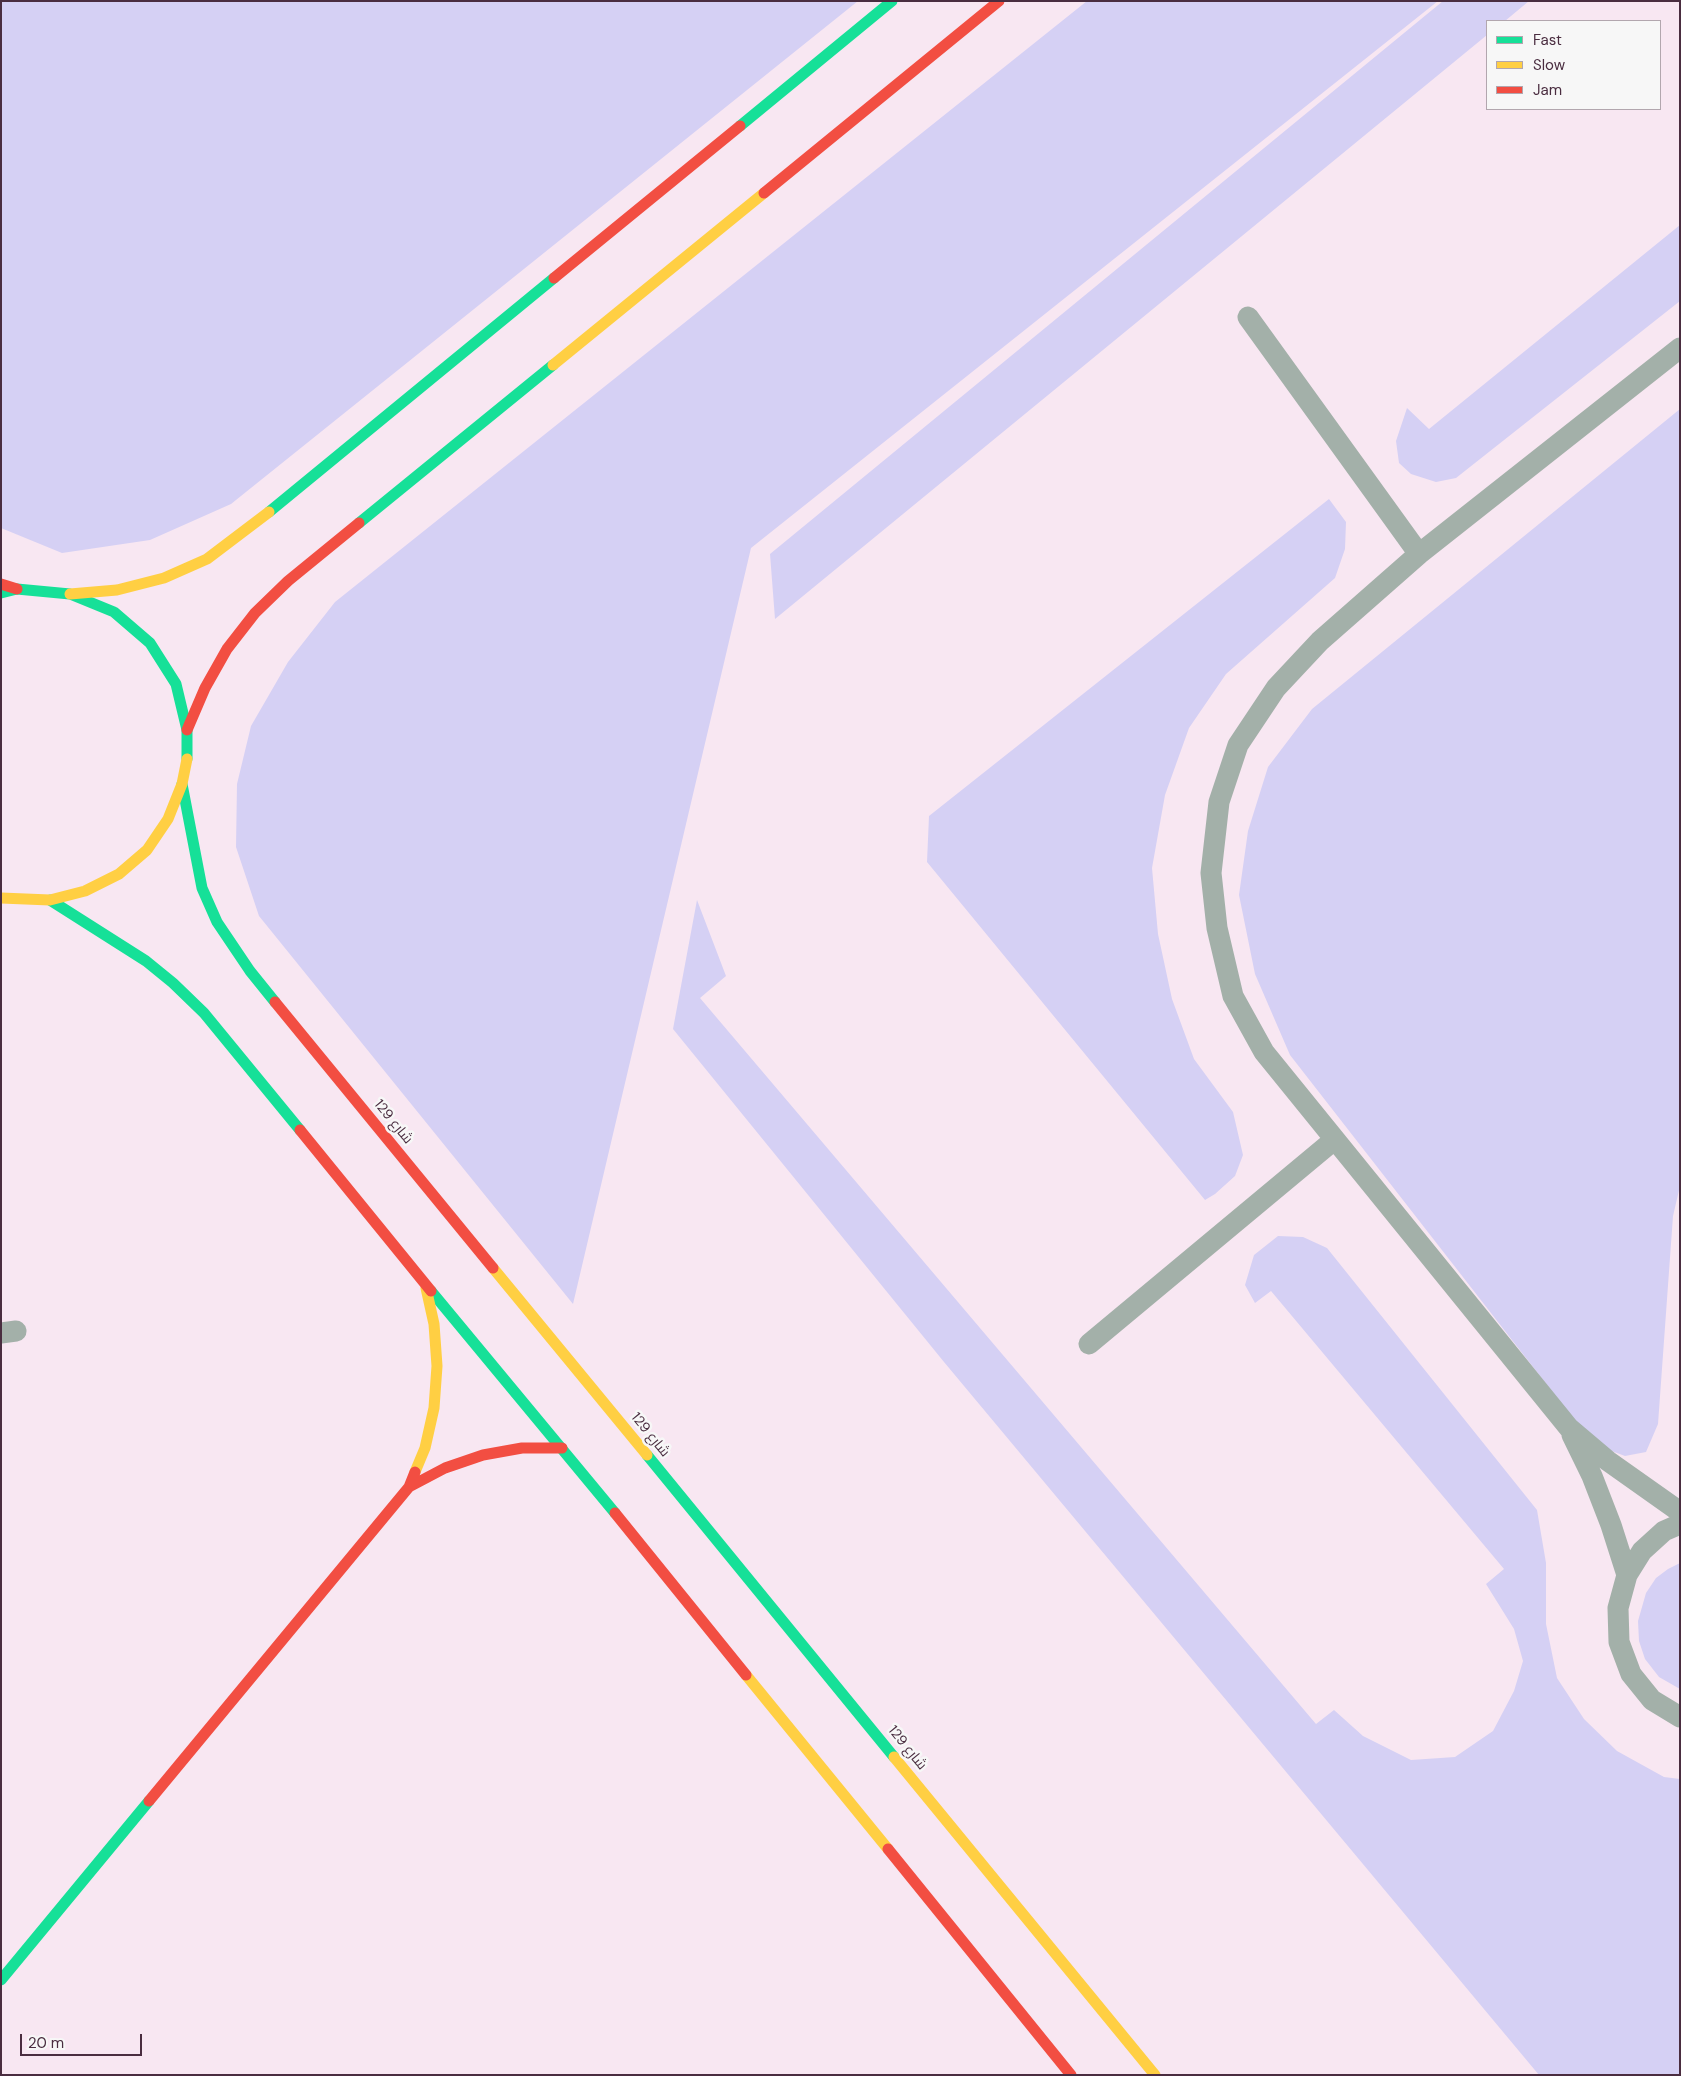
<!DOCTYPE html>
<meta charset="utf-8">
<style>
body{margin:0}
#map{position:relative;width:1681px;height:2076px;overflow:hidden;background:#f8e7f2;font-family:"DM Sans",sans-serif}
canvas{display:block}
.frame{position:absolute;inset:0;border:2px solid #4a2d40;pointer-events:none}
.legend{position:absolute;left:1486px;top:20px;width:175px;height:90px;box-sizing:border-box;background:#f7f7f7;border:1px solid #b2a6ae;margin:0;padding:6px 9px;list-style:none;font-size:15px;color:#4a2d40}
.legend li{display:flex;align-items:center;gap:10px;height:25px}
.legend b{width:25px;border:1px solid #b2a6ae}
.scale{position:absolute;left:20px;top:2034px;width:122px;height:22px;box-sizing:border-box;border:2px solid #4a2d40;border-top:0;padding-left:6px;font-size:15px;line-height:18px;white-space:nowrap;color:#4a2d40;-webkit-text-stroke:4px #f7f7f7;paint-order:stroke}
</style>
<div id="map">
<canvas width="1681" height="2076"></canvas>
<div class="frame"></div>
<ul class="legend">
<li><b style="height:6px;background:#16e098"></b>Fast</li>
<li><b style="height:6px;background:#ffcf43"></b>Slow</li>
<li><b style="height:6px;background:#f24e42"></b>Jam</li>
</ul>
<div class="scale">20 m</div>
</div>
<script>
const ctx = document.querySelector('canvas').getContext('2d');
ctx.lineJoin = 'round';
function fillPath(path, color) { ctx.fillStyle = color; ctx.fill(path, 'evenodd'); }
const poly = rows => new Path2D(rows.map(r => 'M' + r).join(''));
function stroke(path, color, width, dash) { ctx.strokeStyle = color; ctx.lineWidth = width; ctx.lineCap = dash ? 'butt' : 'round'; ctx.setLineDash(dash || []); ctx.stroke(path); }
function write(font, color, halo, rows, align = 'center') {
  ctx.font = font + ' "DM Sans",Cairo,sans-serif'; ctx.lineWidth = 5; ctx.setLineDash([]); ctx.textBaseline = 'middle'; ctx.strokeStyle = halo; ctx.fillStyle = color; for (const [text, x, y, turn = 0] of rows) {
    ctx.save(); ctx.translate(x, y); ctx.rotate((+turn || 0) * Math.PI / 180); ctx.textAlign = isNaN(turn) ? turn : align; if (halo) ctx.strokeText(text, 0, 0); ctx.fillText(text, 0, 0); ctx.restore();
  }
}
const green = poly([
 [1,1,858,1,231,504,150,540,62,553,1,528],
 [1087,1,1438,1,751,548,573,1304,259,916,236,847,237,784,251,726,288,662,335,602],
 [1443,1,1529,1,1505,21,1487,21,1487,35,775,619,770,554],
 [1680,225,1680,301,1456,478,1436,482,1411,474,1399,463,1396,441,1407,408,1429,429],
 [1680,409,1680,1186,1673,1216,1658,1424,1646,1452,1625,1456,1593,1444,1290,1055,1255,974,1239,895,1248,831,1268,767,1312,709],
 [1329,499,1346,522,1345,549,1335,578,1226,674,1189,728,1165,795,1152,868,1158,934,1172,999,1194,1059,1233,1112,1243,1155,1235,1176,1215,1194,1205,1200,927,862,929,816],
 [697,900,726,976,700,998,1316,1724,1334,1710,1363,1736,1411,1760,1455,1757,1493,1731,1514,1691,1523,1661,1514,1629,1486,1584,1504,1569,1271,1291,1255,1303,1245,1285,1254,1255,1278,1236,1303,1237,1327,1248,1537,1510,1546,1563,1546,1624,1557,1678,1584,1719,1617,1751,1664,1777,1680,1779,1680,2075,1539,2075,944,1362,673,1029],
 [1680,1563,1680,1689,1659,1677,1645,1659,1639,1641,1638,1621,1646,1593,1656,1578,1668,1569]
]);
const lane = poly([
 [1248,317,1419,554],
 [1680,348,1419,554,1320,641,1276,688,1238,745,1219,802,1211,873,1217,928,1233,996,1264,1052,1569,1428,1608,1461,1680,1512],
 [1,1333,16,1331],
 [1089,1344,1334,1140],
 [1572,1435,1592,1476,1611,1525,1627,1575],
 [1680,1524,1664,1531,1642,1551,1627,1575,1618,1608,1619,1642,1631,1674,1652,1700,1680,1717]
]);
const fast = poly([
 [740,126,892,1],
 [269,512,554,278],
 [359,523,553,365],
 [1,593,17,589,70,594,114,612,150,643,176,684,187,730,187,759],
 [182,784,202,888,217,922,250,971,275,1002],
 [50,900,146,961,173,983,204,1013,300,1130],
 [431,1291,615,1513],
 [647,1455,894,1757],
 [1,1980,149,1801]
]);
const slow = poly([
 [553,365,764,193],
 [70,594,117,590,164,578,207,559,269,512],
 [1,898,50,900,85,891,119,874,147,850,168,819,182,784,187,759],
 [493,1268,647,1455],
 [415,1472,425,1448,434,1408,437,1366,434,1324,426,1288],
 [746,1675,888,1849],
 [894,1757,1155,2075]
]);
const jam = poly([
 [764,193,999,1],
 [554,278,740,126],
 [1,584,17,589],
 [187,730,205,688,227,649,255,613,288,581,359,523],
 [275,1002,493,1268],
 [300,1130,431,1291],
 [409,1487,445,1468,483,1455,522,1448,562,1448],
 [615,1513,746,1675],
 [149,1801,409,1487,415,1472],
 [888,1849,1071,2075]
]);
const streetNames = [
 ["شارع 129",393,1122,51],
 ["شارع 129",650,1435,51],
 ["شارع 129",907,1748,51]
];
fillPath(green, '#d5d0f4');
stroke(lane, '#a3b0a9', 21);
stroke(fast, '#16e098', 11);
stroke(slow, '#ffcf43', 11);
stroke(jam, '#f24e42', 11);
write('14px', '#4a2d40', '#f7f7f7', streetNames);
</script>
